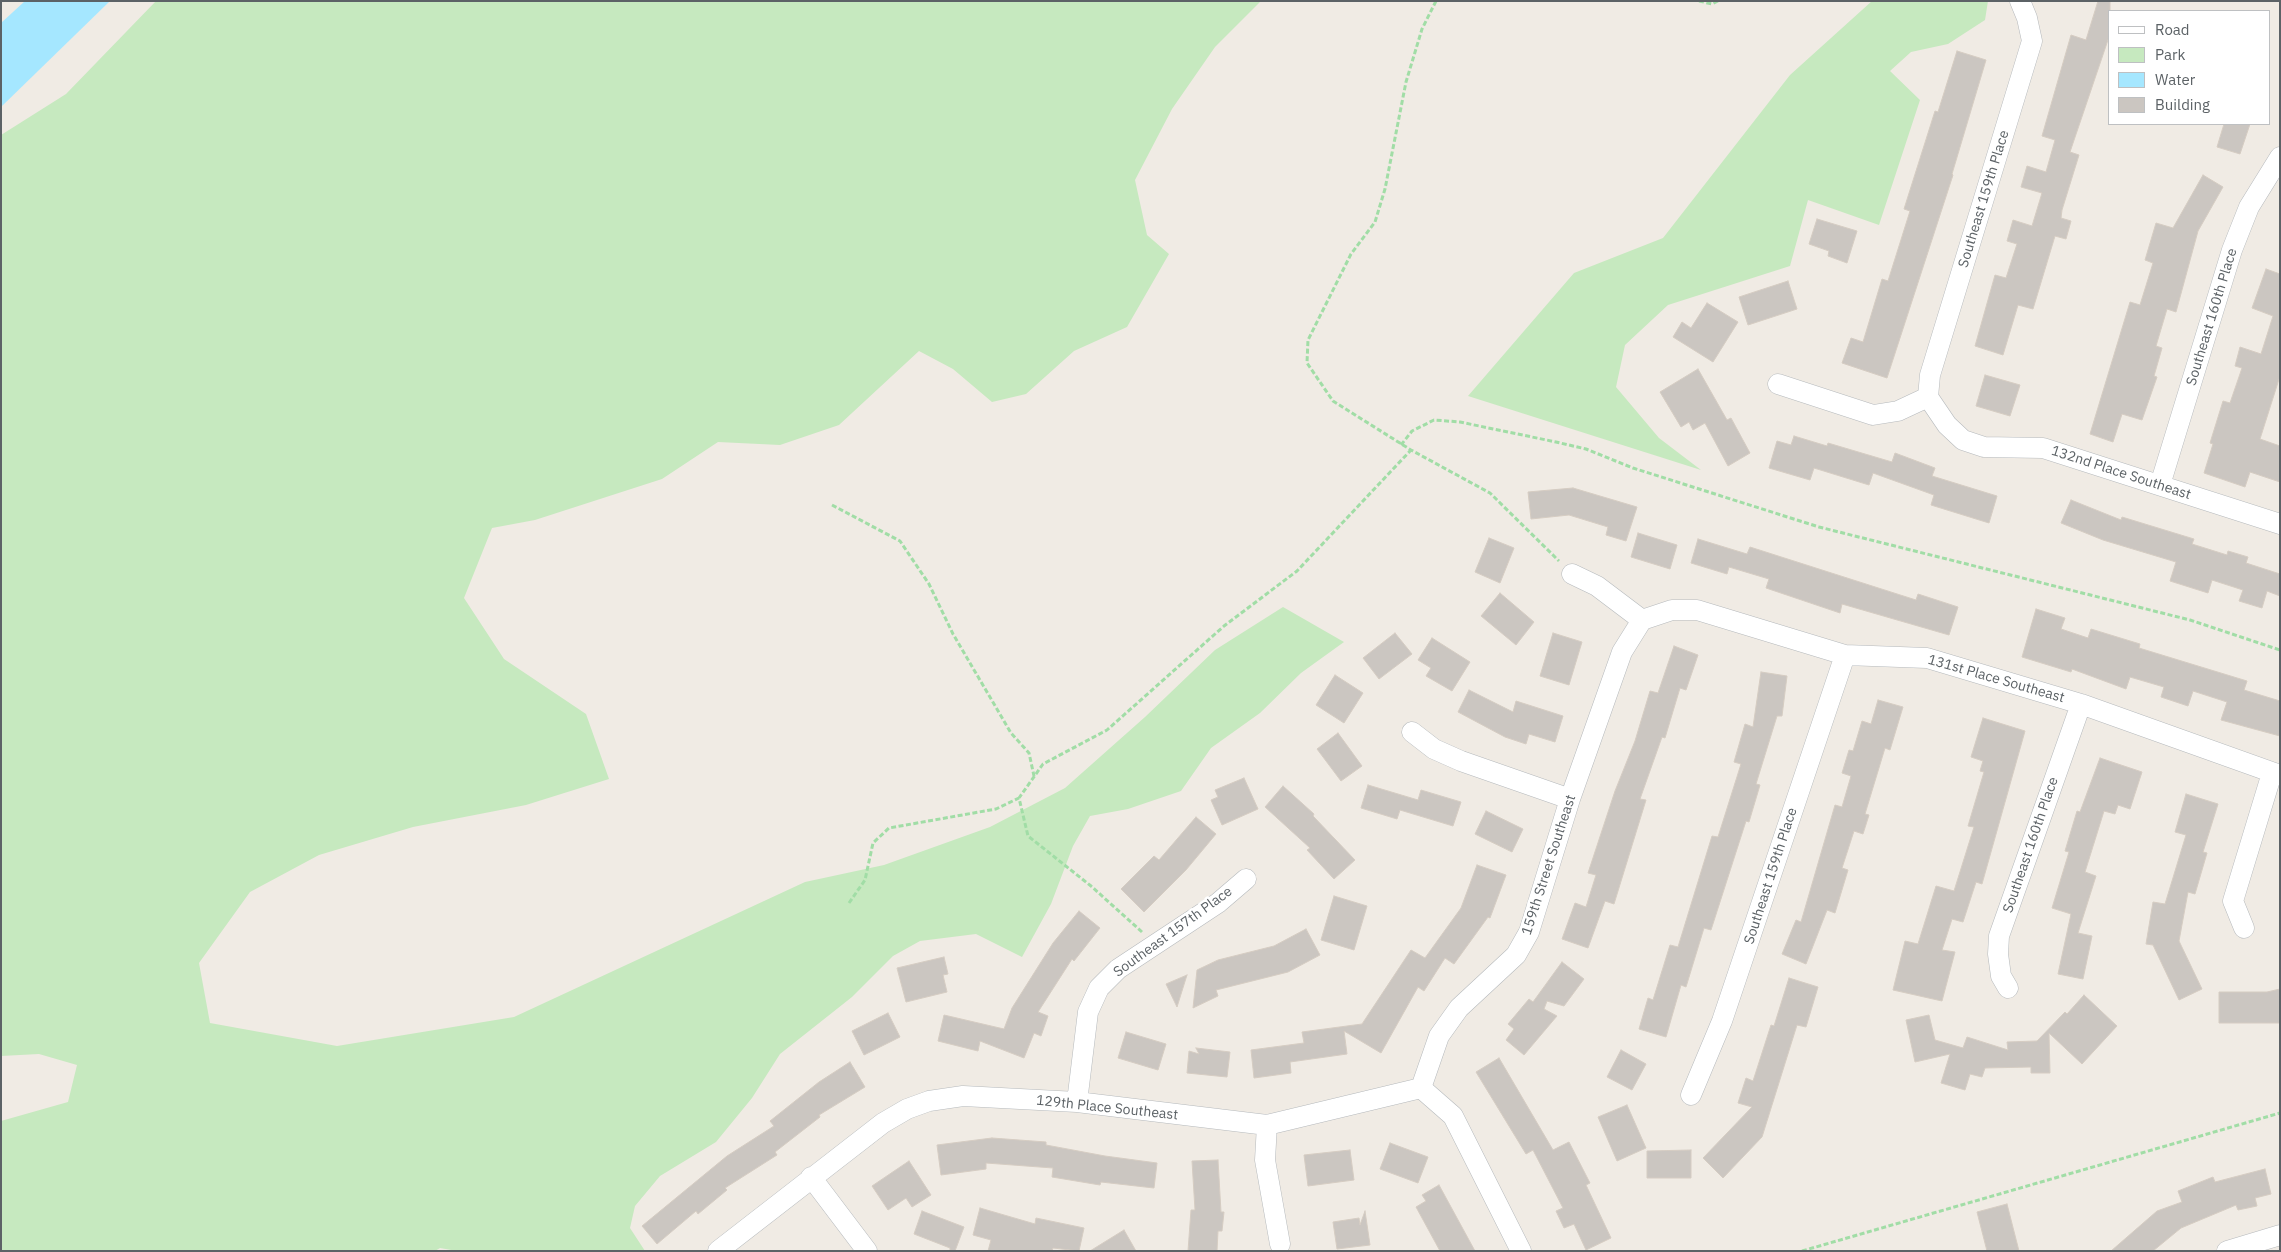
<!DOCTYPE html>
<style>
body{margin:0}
#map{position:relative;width:2281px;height:1252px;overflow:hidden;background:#f0ebe4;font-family:"IBM Plex Sans",sans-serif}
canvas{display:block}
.frame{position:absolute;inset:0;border:2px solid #5c6266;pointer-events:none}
.legend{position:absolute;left:2108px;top:10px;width:162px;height:115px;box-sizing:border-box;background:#fff;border:1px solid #bec0c2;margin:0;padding:6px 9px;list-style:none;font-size:15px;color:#5c6266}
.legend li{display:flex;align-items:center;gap:10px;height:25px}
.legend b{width:25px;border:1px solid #bec0c2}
</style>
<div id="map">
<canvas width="2281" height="1252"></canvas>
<div class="frame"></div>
<ul class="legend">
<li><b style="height:6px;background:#fff"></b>Road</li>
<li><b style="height:14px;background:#c6e9bf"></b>Park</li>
<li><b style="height:14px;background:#a5e7ff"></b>Water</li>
<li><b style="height:14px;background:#cbc6c1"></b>Building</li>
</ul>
</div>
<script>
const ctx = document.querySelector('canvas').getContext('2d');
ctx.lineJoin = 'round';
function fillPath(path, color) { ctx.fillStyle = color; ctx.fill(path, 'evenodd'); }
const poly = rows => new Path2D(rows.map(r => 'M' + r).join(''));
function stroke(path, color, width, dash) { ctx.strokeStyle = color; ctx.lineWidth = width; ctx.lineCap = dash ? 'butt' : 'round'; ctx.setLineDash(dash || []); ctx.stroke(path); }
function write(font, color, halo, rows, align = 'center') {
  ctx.font = font + ' "IBM Plex Sans",sans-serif'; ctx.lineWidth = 5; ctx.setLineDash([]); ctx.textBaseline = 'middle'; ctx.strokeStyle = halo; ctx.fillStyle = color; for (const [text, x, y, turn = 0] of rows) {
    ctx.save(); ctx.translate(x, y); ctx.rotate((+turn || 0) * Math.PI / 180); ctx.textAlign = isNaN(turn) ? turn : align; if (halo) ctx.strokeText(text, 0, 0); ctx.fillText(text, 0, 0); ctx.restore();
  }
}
const green = poly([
 [156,1,1261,1,1215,47,1172,109,1135,180,1147,235,1169,254,1127,327,1074,351,1026,394,992,402,953,369,919,351,839,425,780,445,718,442,662,479,535,520,492,528,464,598,504,659,586,714,609,779,526,805,413,827,319,855,250,892,199,963,210,1023,337,1046,514,1017,805,882,884,865,990,827,1065,788,1145,717,1215,650,1283,607,1344,642,1301,673,1260,713,1211,748,1181,791,1128,809,1090,816,1073,846,1051,904,1022,957,976,934,920,941,893,956,852,997,780,1054,752,1098,716,1142,660,1176,635,1206,630,1228,645,1251,457,1251,440,1248,435,1251,1,1251,1,1121,68,1102,77,1065,39,1054,1,1056,1,135,66,94],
 [1872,1,1988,1,1985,20,1948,44,1911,52,1890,71,1920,100,1879,225,1808,200,1790,266,1668,305,1625,345,1616,387,1659,438,1701,470,1468,396,1574,273,1663,238,1790,75]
]);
const water = poly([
 [25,1,110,1,1,107,1,23]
]);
const building = poly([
 [2098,1,2110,1,2110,34,2070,152,2079,155,2062,210,2061,218,2071,221,2066,239,2055,236,2033,309,2018,305,2003,355,1975,346,1995,275,2006,278,2017,244,2007,241,2013,220,2032,226,2042,193,2021,187,2027,166,2046,172,2055,140,2042,136,2071,35,2086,40,2098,1],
 [1957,51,1986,60,1952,174,1953,175,1887,378,1842,363,1851,338,1863,342,1882,279,1888,281,1910,211,1904,209,1935,111,1938,112,1957,51],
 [2224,124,2250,124,2240,154,2217,147,2224,124],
 [2203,175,2223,187,2198,231,2176,312,2167,309,2156,346,2162,348,2154,376,2157,377,2142,420,2122,414,2113,442,2090,434,2130,302,2140,305,2153,263,2145,260,2156,223,2173,228,2203,175],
 [1817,219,1857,231,1847,263,1828,256,1829,251,1809,244,1817,219],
 [2266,269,2280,274,2280,376,2260,439,2280,446,2280,482,2250,472,2245,487,2204,473,2213,444,2210,443,2223,401,2230,403,2242,368,2235,366,2240,347,2261,354,2273,316,2252,308,2266,269],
 [1788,281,1797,309,1748,325,1739,297,1788,281],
 [1707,303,1738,322,1713,362,1673,337,1682,322,1691,328,1707,303],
 [1698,369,1727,420,1731,418,1750,453,1728,466,1705,423,1693,430,1689,422,1681,427,1660,392,1698,369],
 [1985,375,2020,385,2010,416,1976,406,1985,375],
 [1794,436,1827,446,1828,443,1892,462,1895,453,1935,468,1932,476,1997,496,1989,523,1931,505,1934,495,1873,473,1869,485,1814,468,1810,480,1769,468,1777,441,1791,445,1794,436],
 [1573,488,1637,507,1626,541,1606,535,1608,527,1569,515,1531,519,1528,492,1573,488],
 [2071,500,2121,520,2122,517,2194,539,2192,544,2227,555,2228,551,2248,557,2246,563,2280,574,2280,596,2267,591,2262,608,2239,601,2243,590,2212,580,2208,593,2170,581,2176,562,2103,540,2061,523,2071,500],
 [1638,533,1677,545,1670,569,1631,557,1638,533],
 [1489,538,1514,548,1500,583,1475,572,1489,538],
 [1698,539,1747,554,1750,547,1916,600,1918,594,1958,607,1949,635,1842,604,1840,613,1766,588,1769,579,1729,567,1727,574,1691,563,1698,539],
 [1500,593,1534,622,1516,645,1481,616,1500,593],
 [2036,609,2065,618,2061,629,2088,638,2091,629,2140,644,2139,648,2247,681,2244,690,2280,701,2280,736,2221,720,2227,702,2193,691,2188,706,2161,697,2164,687,2130,677,2126,689,2072,669,2071,672,2022,657,2036,609],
 [1395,633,1412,654,1379,679,1363,658,1395,633],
 [1553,633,1582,642,1569,685,1540,676,1553,633],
 [1432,638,1470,662,1452,691,1426,676,1431,668,1418,660,1432,638],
 [1674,646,1698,655,1686,690,1680,688,1665,738,1662,737,1640,799,1646,800,1614,904,1605,901,1588,948,1562,939,1575,903,1586,907,1596,875,1588,873,1615,791,1635,741,1650,691,1658,693,1674,646],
 [1761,672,1787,676,1782,716,1777,716,1756,784,1760,785,1749,822,1746,821,1711,930,1704,928,1686,987,1681,985,1666,1037,1639,1029,1648,998,1653,1000,1670,945,1678,947,1712,836,1718,837,1741,764,1734,762,1745,724,1753,727,1761,672],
 [1335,675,1363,693,1344,723,1316,705,1335,675],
 [1469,690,1513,712,1516,701,1563,716,1555,742,1529,734,1526,744,1505,737,1458,712,1469,690],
 [1878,700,1903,707,1890,750,1885,748,1865,814,1869,815,1863,834,1854,831,1842,868,1848,870,1835,913,1827,910,1806,964,1782,954,1796,920,1801,922,1835,805,1842,807,1851,776,1842,773,1849,750,1853,751,1862,721,1871,724,1878,700],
 [1983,718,2025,731,1982,884,1976,882,1963,922,1952,919,1942,950,1955,952,1942,1001,1893,990,1905,941,1918,944,1936,886,1954,891,1974,827,1968,826,1984,772,1980,771,1983,761,1971,757,1983,718],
 [1338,733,1362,766,1341,781,1317,749,1338,733],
 [2100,758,2142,772,2130,809,2118,805,2115,814,2104,811,2085,872,2096,876,2078,933,2092,936,2083,979,2058,974,2071,914,2052,908,2069,852,2065,851,2077,811,2080,812,2100,758],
 [1244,778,1258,809,1222,825,1211,800,1218,797,1215,790,1244,778],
 [1368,785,1418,800,1421,790,1461,802,1453,826,1400,810,1397,819,1361,808,1368,785],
 [1283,786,1314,814,1313,816,1355,860,1334,879,1307,850,1310,848,1265,807,1283,786],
 [2186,794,2218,804,2203,852,2207,853,2195,894,2188,892,2179,941,2202,989,2179,1000,2153,945,2146,944,2153,902,2165,904,2186,835,2175,832,2186,794],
 [1486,811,1523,829,1512,852,1475,834,1486,811],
 [1196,817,1216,834,1186,870,1144,912,1121,889,1154,856,1159,860,1196,817],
 [1477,865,1506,875,1490,918,1488,917,1454,964,1445,958,1424,991,1418,987,1381,1053,1344,1031,1347,1054,1290,1062,1291,1073,1254,1078,1251,1050,1304,1043,1302,1032,1362,1024,1411,950,1425,958,1461,908,1477,865],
 [1334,896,1367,906,1354,950,1321,940,1334,896],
 [1079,911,1100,928,1074,961,1072,959,1038,1012,1048,1016,1041,1036,1034,1033,1024,1058,980,1041,978,1051,938,1041,944,1015,1004,1029,1012,1008,1053,943,1079,911],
 [1306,929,1320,955,1288,972,1216,990,1218,996,1193,1008,1197,970,1218,960,1274,946,1306,929],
 [944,957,948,974,943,975,947,992,906,1002,897,968,944,957],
 [1562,962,1584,979,1564,1006,1547,1001,1544,1009,1557,1016,1524,1055,1506,1040,1514,1029,1508,1024,1529,999,1533,1002,1562,962],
 [1187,975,1177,1007,1166,984,1187,975],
 [1789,978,1818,987,1806,1027,1797,1025,1762,1137,1723,1178,1703,1158,1752,1107,1738,1103,1746,1078,1753,1081,1771,1025,1774,1026,1789,978],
 [2280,989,2280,1023,2219,1023,2219,992,2267,992,2280,989],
 [2084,995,2117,1026,2082,1064,2049,1033,2050,1073,2031,1073,2031,1067,1985,1068,1982,1077,1970,1074,1965,1090,1941,1083,1950,1054,1915,1062,1906,1020,1929,1015,1935,1040,1963,1048,1967,1037,2008,1050,2007,1042,2037,1041,2065,1012,2067,1014,2084,995],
 [888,1013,900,1037,864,1055,852,1031,888,1013],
 [1126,1032,1166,1044,1158,1070,1118,1058,1126,1032],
 [1196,1048,1230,1052,1227,1077,1187,1073,1189,1051,1199,1054,1196,1048],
 [1621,1050,1646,1064,1632,1090,1607,1077,1621,1050],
 [1499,1058,1553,1150,1569,1142,1590,1183,1586,1185,1611,1238,1586,1250,1574,1224,1564,1228,1556,1211,1563,1208,1533,1150,1526,1154,1476,1072,1499,1058],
 [850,1062,865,1087,819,1115,820,1117,775,1152,777,1155,725,1188,727,1190,698,1214,696,1211,657,1244,642,1226,727,1156,774,1126,770,1121,819,1082,850,1062],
 [1627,1105,1646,1148,1617,1161,1598,1117,1627,1105],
 [992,1138,1046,1142,1046,1145,1105,1156,1157,1163,1154,1188,1101,1182,1100,1185,1052,1177,1053,1168,986,1163,986,1169,941,1175,937,1145,992,1138],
 [1390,1143,1428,1157,1418,1183,1380,1169,1390,1143],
 [1350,1150,1354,1180,1308,1186,1304,1155,1350,1150],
 [1691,1150,1691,1178,1647,1178,1647,1151,1691,1150],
 [1218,1160,1221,1212,1224,1212,1222,1231,1218,1231,1217,1251,1188,1251,1191,1210,1195,1210,1192,1161,1218,1160],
 [909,1161,931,1195,912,1207,906,1198,888,1210,872,1186,909,1161],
 [2265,1169,2271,1194,2255,1198,2257,1206,2238,1210,2236,1205,2181,1228,2153,1251,2111,1251,2157,1211,2182,1202,2178,1191,2213,1177,2215,1182,2265,1169],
 [1439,1185,1475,1251,1440,1251,1416,1207,1426,1201,1422,1195,1439,1185],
 [2007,1204,2019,1251,1987,1251,1977,1212,2007,1204],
 [980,1208,1035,1224,1036,1218,1084,1228,1079,1251,1053,1248,1052,1251,988,1251,991,1240,973,1235,980,1208],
 [922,1211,964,1227,955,1251,950,1251,950,1248,914,1234,922,1211],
 [1365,1211,1370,1245,1337,1249,1333,1222,1359,1218,1360,1225,1365,1211],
 [1124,1230,1136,1251,1090,1251,1124,1230]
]);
const path = poly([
 [1436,1,1422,29,1406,82,1385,189,1375,222,1351,254,1308,340,1307,363,1333,401,1411,450,1490,493,1559,561],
 [1699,1,1712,4,1718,1],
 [1401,445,1412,431,1434,420,1460,422,1556,442,1586,449,1633,468,1819,527,2190,620,2280,650],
 [832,505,900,541,929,584,953,634,1011,733,1029,753,1034,776],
 [849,903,865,880,873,843,889,828,996,809,1019,798],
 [1142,932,1091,886,1028,836,1019,798,1043,764,1107,730,1224,626,1297,571,1411,450],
 [1802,1251,2280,1113]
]);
const minor = poly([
 [1778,384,1873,415,1898,411,1928,397,1947,425,1963,440,1984,447,2043,448,2280,524],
 [1928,397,1930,375,2032,41,2027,18,2020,1],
 [2160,485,2232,250,2249,207,2280,157],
 [1572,574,1597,586,1642,620],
 [1642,620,1672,610,1697,610,1845,655,1927,658,2081,704,2280,775],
 [1412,732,1434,749,1461,761,1570,799],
 [2244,928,2233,901,2272,773],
 [2008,988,2001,976,1998,954,1999,936,2081,704],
 [1421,1088,1439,1036,1459,1008,1516,955,1529,932,1570,799,1622,652,1642,620],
 [1421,1088,1453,1116,1521,1251],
 [1691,1095,1722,1021,1845,655],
 [1077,1102,1088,1012,1099,988,1118,969,1218,903,1246,879],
 [1267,1125,1265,1160,1280,1244],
 [811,1177,867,1251],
 [718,1251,883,1123,907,1109,929,1101,963,1096,1077,1102,1267,1125,1421,1088],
 [2227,1251,2280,1235]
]);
const streetNames = [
 ["Southeast 159th Place",1984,199,-73],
 ["Southeast 160th Place",2212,317,-73],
 ["132nd Place Southeast",2121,473,18],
 ["131st Place Southeast",1996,679,16],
 ["Southeast 160th Place",2031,845,-71],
 ["159th Street Southeast",1549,865,-72],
 ["Southeast 159th Place",1771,876,-72],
 ["Southeast 157th Place",1173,932,-36],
 ["129th Place Southeast",1107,1108,6]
];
fillPath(green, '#c6e9bf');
fillPath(water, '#a5e7ff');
fillPath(building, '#cbc6c1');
stroke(building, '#d5ccc2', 1);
stroke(minor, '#b5b9bc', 21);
stroke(path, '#a1dda6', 3, [5, 2.5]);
stroke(minor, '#fff', 20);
write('14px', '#5c6266', '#fff', streetNames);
</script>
